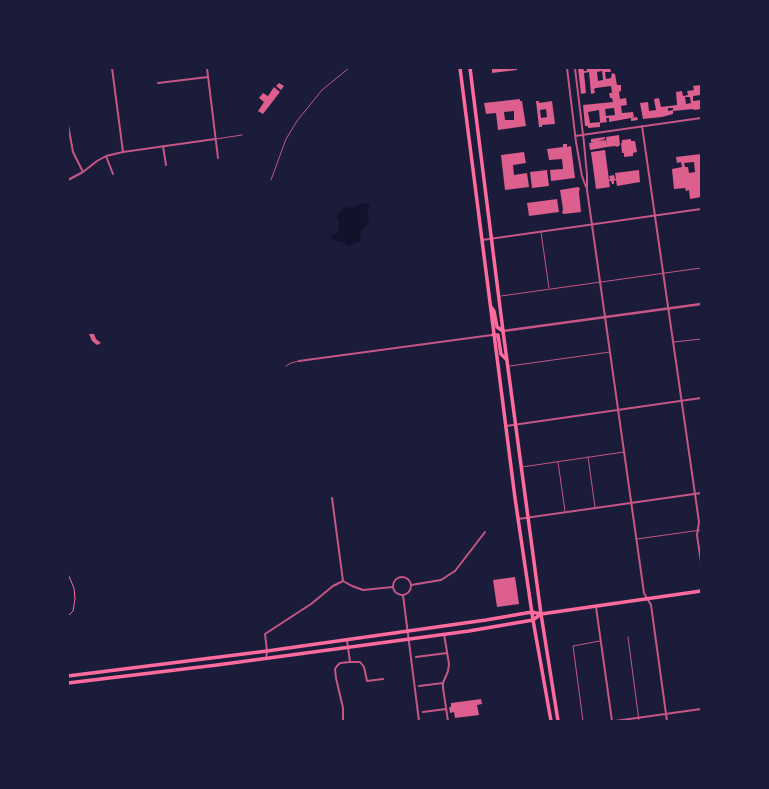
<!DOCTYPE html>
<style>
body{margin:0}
#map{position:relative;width:769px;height:789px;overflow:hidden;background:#1b1b3a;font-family:"Asap Condensed",sans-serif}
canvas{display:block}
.frame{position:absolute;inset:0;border:69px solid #1b1b3a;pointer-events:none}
</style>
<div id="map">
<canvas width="769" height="789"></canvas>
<div class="frame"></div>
</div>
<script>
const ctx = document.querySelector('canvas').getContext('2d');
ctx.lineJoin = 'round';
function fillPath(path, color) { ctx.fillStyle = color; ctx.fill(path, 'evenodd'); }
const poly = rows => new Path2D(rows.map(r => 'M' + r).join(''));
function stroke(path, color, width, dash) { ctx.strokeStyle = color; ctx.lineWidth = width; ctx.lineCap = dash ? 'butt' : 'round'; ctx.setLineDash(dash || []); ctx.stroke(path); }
const water = poly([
 [363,203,370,204,367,213,369,222,367,226,362,229,360,232,361,237,360,241,349,246,342,242,332,240,331,235,338,233,339,222,337,217,338,214,342,211,342,208,345,207,347,208,354,207]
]);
const building = poly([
 [492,68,517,68,517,70,492,73],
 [578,68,583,68,584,71,587,71,586,68,610,68,611,72,605,72,606,79,611,78,612,73,615,74,617,85,621,85,621,91,619,92,620,99,626,98,627,105,621,106,622,113,633,112,634,117,631,118,637,117,638,120,631,121,631,118,609,122,609,118,606,118,607,122,600,123,599,110,588,112,590,123,600,122,600,127,588,128,588,126,585,126,583,105,613,102,612,98,610,98,609,93,612,93,611,86,596,88,594,89,595,93,591,94,589,72,584,73,586,93,581,94],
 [602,71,603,80,598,81,597,72],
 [614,108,615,115,606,116,605,109],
 [279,83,284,86,281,90,276,86],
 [701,85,701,95,693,96,693,101,701,100,701,109,694,110,693,109,673,111,673,108,668,108,668,111,673,110,673,114,662,117,643,119,640,103,648,102,649,111,656,110,654,99,659,98,661,107,677,105,676,92,682,91,683,96,688,95,687,91,694,90,693,86],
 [685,97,690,97,691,103,686,104],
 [274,87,280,92,263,114,258,111,264,102,259,98,263,93,268,96],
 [520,99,520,101,522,101,526,126,498,130,496,113,486,114,484,103],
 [514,111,514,120,505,120,504,112],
 [536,101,539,101,539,103,552,101,555,124,542,125,542,127,539,127],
 [546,109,547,117,541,118,540,110],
 [619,135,620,145,617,147,615,146,607,147,606,137],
 [605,137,605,139,598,141,606,140,607,147,590,150,589,143,594,142,591,142,591,139],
 [631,139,631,141,635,141,637,152,633,153,633,156,624,157,624,153,622,153,621,143,622,143,622,140],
 [563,144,567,144,567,147,571,146,575,178,551,181,550,170,563,169,562,159,549,160,547,149,563,147],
 [605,150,609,180,610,179,609,176,614,175,615,179,616,179,615,173,639,170,640,182,617,186,616,180,614,181,614,184,612,184,611,181,609,181,610,187,596,189,591,152],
 [524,152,526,163,513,165,514,175,527,173,529,187,505,190,501,155],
 [701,154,701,197,690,199,689,190,686,191,685,188,674,189,672,169,682,167,681,162,677,163,676,157],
 [694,162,695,172,689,173,688,167,685,167,684,163],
 [547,170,549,186,532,188,530,172],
 [578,187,580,188,579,192,581,212,564,214,562,213,563,209,560,190],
 [557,199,559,212,529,216,527,203],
 [89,334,94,334,96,339,101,343,97,345,92,341],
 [515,577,519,604,497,607,493,580],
 [481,699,482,704,477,705,479,715,455,718,454,712,450,713,449,707,451,707,451,703]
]);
const path = poly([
 [68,574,74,588,75,599,73,611,68,616]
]);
const service = poly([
 [216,139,242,135],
 [271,180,286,139,297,121,322,90,349,68],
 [541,232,549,288],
 [501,296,701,268],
 [674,342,701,339],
 [286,366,291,363,299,361],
 [510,366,610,352],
 [588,457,595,507],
 [558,462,565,511],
 [522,467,624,452],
 [637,539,701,530],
 [628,637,639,721],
 [583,721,573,646,600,641]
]);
const minor = poly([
 [112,68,123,152],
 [207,68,218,158],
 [567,68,576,142,582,176,586,187],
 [575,68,584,143,587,175,587,190,592,225,644,593,651,605,667,721],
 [158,83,208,77],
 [68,125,73,152,83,172],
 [642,126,695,494,699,522,697,535,701,562],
 [575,136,701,118],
 [163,146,166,165],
 [106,156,113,174],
 [68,180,83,172,97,161,106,156,123,152,215,139],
 [482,240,701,209],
 [299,361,492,335],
 [506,426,701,398],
 [332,498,343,581],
 [518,519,701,493],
 '393 586a9 9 0 1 1 18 0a9 9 0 1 1-18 0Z',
 [411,585,441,580,455,571,485,532],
 [403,595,419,721],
 [596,607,612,721],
 [444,634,449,664,448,671,443,683,443,688,448,721],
 [347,640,350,662],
 [416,657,447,653],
 [266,659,267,651,265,634,311,604,333,586,343,581,352,586,363,590,393,587],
 [419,686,443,683],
 [423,712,446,709],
 [343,721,343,708,336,678,335,669,337,666,340,663,350,662,360,662,364,667,367,681,383,679],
 [615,721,701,709]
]);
const tertiary = poly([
 [503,331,701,304]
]);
const primary = poly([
 [460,68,515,498,533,620,551,721],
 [470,68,503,331,541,614,558,721],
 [491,307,494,311,497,327,503,331],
 [493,335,498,335,501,354,507,360],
 [68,676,267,651,486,620,532,612,541,614,701,591],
 [68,683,217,665,469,631,533,620,541,614]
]);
fillPath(water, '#12122b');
fillPath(building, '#dd5f8e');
stroke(path, '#ff6b9d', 1);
stroke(service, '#c65784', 1);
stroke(minor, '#c65784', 2);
stroke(tertiary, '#c65784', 2.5);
stroke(primary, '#ff6b9d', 3.5);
</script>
